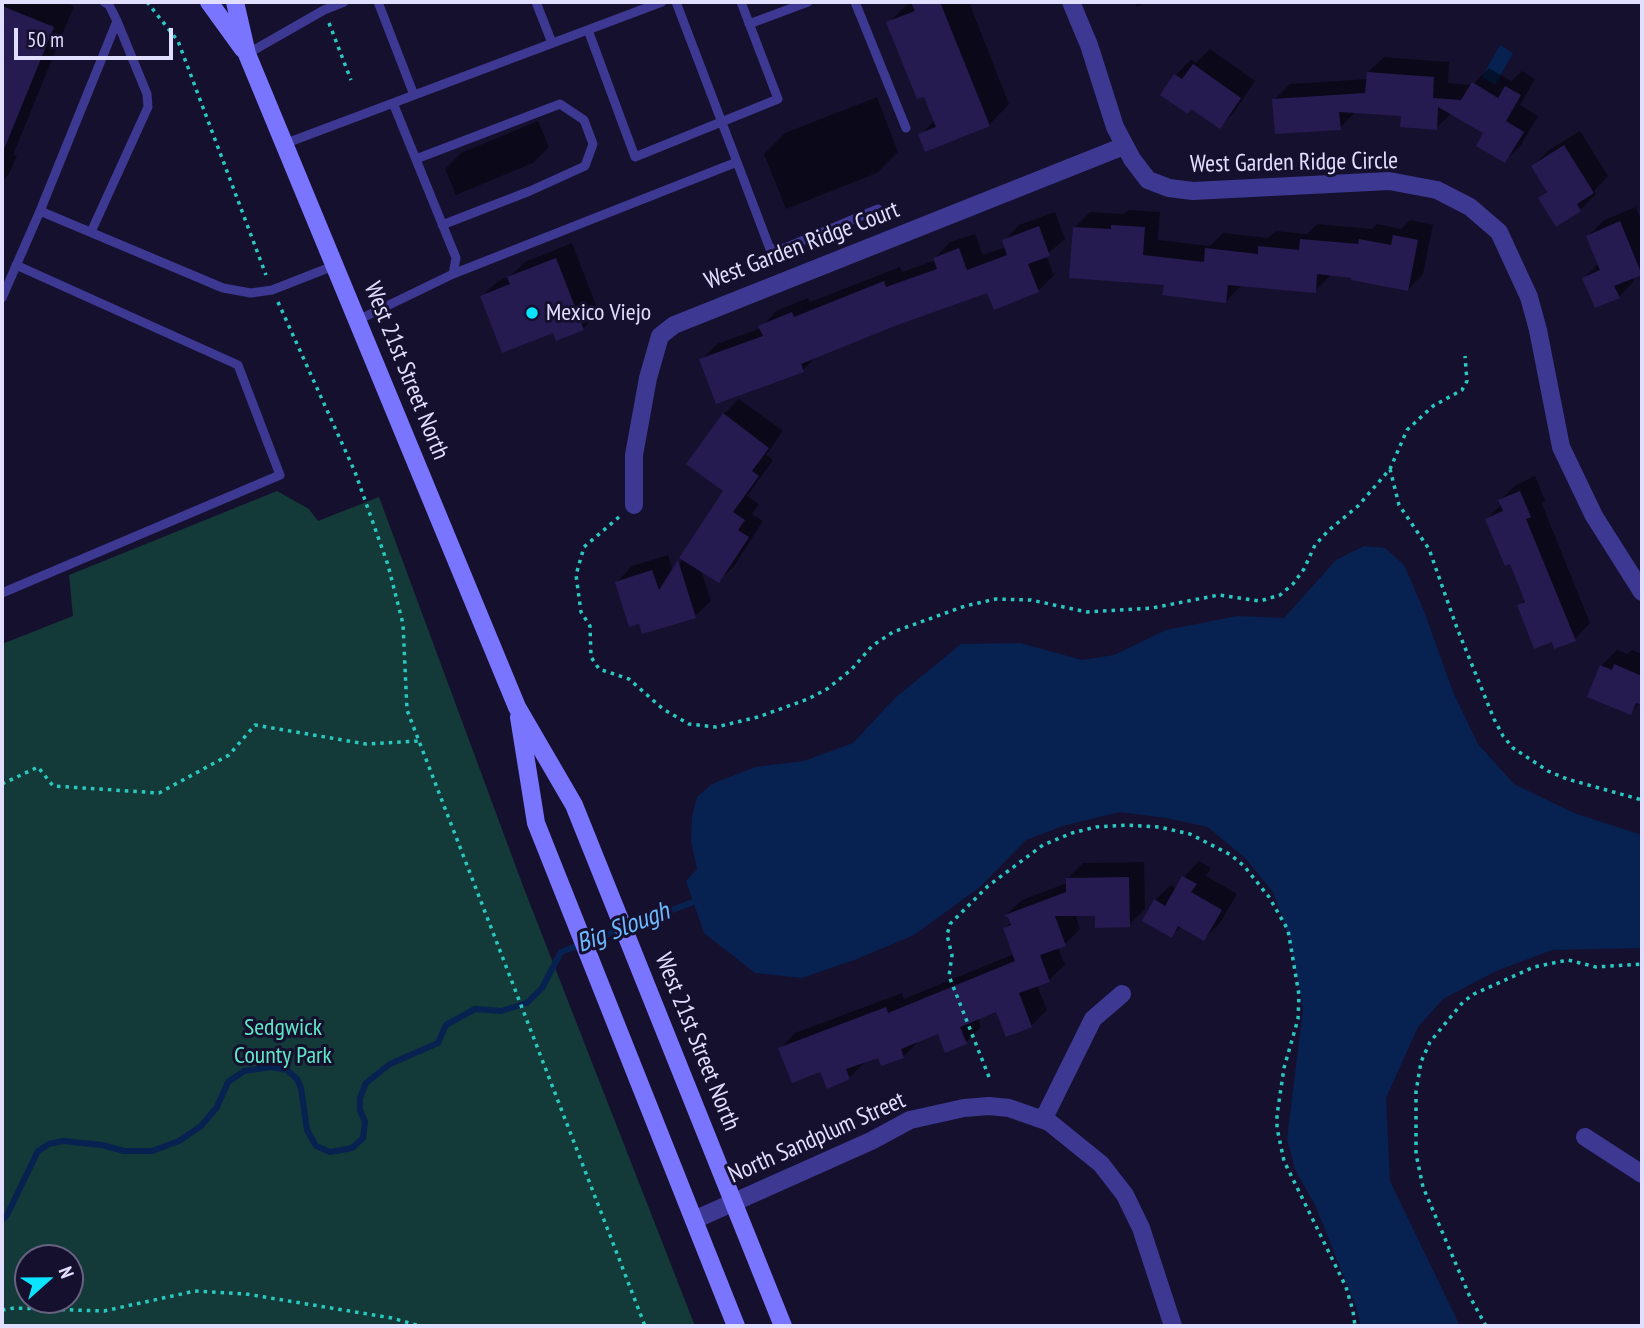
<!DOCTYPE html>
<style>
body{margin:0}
#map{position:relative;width:1644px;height:1328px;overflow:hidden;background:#16102f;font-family:"PT Sans Narrow",sans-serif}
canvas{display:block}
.frame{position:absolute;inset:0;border:4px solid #e2deff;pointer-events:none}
.north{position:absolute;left:14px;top:1244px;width:70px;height:70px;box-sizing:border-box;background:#16102f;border:2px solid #686282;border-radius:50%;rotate:69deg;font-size:19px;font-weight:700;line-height:28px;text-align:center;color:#e2deff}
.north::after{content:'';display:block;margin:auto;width:24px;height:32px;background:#0ae4ff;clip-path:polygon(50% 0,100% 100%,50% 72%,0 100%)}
.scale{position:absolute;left:14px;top:28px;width:159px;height:32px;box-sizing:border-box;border:4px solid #e2deff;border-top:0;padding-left:9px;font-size:21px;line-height:24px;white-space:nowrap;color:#e2deff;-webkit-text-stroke:5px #16102f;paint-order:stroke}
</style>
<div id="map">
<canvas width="1644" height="1328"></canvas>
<div class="frame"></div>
<div class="north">N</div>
<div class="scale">50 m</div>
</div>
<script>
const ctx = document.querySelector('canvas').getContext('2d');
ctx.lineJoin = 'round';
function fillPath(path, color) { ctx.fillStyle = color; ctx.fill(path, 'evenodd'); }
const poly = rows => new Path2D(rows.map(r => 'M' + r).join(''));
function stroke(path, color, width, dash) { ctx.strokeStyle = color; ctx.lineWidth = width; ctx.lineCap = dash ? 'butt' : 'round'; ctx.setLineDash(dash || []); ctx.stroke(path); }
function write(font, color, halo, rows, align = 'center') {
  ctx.font = font + ' "PT Sans Narrow",sans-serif'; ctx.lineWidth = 6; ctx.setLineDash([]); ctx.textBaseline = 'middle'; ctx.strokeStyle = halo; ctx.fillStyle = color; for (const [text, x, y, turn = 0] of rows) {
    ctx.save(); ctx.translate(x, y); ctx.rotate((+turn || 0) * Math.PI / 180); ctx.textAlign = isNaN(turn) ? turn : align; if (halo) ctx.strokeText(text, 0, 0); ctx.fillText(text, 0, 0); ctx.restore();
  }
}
const green = poly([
 [277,491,309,509,318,521,379,497,523,886,695,1326,2,1326,2,644,73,616,69,575],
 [28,1258,70,1258,70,1300,28,1300]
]);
const water = poly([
 [1500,45,1513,53,1495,85,1482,77],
 [1364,546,1385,548,1404,565,1424,611,1453,692,1478,744,1514,784,1574,813,1642,835,1642,948,1552,950,1496,971,1443,999,1418,1027,1386,1098,1390,1181,1460,1326,1361,1326,1356,1307,1316,1207,1295,1169,1287,1139,1303,1009,1289,937,1273,892,1246,859,1208,827,1166,818,1120,812,1066,825,1026,840,980,887,914,935,857,959,802,978,755,973,704,933,686,881,697,869,691,841,692,817,697,797,712,784,755,767,804,761,853,743,895,698,961,644,1020,643,1082,660,1114,655,1166,630,1237,616,1284,618,1336,560]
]);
const shadow = poly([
 [2,2,63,2,74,6,13,155,17,156,9,174,2,182],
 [910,2,969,2,1009,104,989,125,920,135,935,120,888,23],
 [1134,2,1147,2,1137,7],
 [1210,49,1255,81,1235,111,1220,127,1192,108,1162,94,1176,75,1191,59,1196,63],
 [1384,57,1449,62,1448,83,1472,85,1489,68,1511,81,1522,71,1535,79,1520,105,1538,116,1521,145,1505,161,1486,133,1452,113,1436,128,1403,115,1356,111,1340,128,1274,100,1290,84,1368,79,1368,72],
 [877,97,898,152,877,173,786,209,764,154,785,133],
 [538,121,549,147,533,163,456,195,445,169,461,153],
 [1580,131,1608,176,1594,191,1596,194,1580,210,1540,198,1548,190,1533,166,1549,150],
 [1636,207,1642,222,1642,272,1632,277,1634,281,1619,297,1584,278,1599,263,1588,236,1604,220],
 [1128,210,1160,212,1158,240,1210,246,1223,233,1268,238,1276,231,1307,234,1317,224,1372,229,1377,224,1401,229,1410,220,1433,225,1423,274,1408,290,1354,276,1331,275,1315,291,1242,285,1226,301,1166,283,1075,227,1090,212,1124,214],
 [1055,212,1065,239,1046,255,1054,275,1038,291,989,290,891,325,818,355,803,370,702,359,717,344,761,328,776,311,808,298,810,302,900,267,902,272,936,260,935,258,950,242,975,234,983,255,1006,247,1004,241,1019,225],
 [572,243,599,313,583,329,554,331,482,296,498,281,510,276,525,262],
 [739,399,783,431,766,455,773,460,747,496,759,504,752,514,763,521,734,566,719,581,701,570,711,601,695,616,640,621,617,582,632,566,668,555,673,572,683,558,725,490,724,414],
 [1535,476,1545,500,1542,504,1590,623,1575,639,1553,640,1519,605,1525,599,1511,562,1487,519,1502,504,1500,500,1516,485],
 [1617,650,1627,654,1632,650,1642,654,1642,703,1640,703,1630,713,1601,666],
 [1199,861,1211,868,1206,876,1237,894,1220,923,1204,939,1182,926,1171,936,1155,900,1171,885,1177,888,1184,877],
 [1144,862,1145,909,1129,925,1096,914,1075,914,1080,929,1065,944,1058,947,1065,965,1049,980,1037,985,1047,1010,1031,1026,997,1009,978,1017,981,1027,966,1042,939,1031,919,1041,903,1057,879,1056,865,1062,849,1078,828,1087,821,1069,780,1049,795,1033,902,993,904,999,1014,954,1005,928,1012,921,1010,916,1006,915,1022,900,1067,883,1067,879,1083,863]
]);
const stream = poly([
 [2,1220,7,1215,38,1151,49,1144,63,1141,102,1145,124,1151,152,1151,179,1141,201,1126,217,1107,228,1082,244,1071,271,1067,287,1070,297,1079,301,1088,307,1130,316,1146,330,1152,352,1148,363,1138,365,1122,360,1110,360,1098,366,1083,390,1064,438,1043,446,1025,475,1009,501,1011,527,1003,542,988,561,952,693,902]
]);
const building = poly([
 [911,2,940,2,990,126,925,152,918,134,936,127,924,97,917,99,886,22,915,11],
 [2,6,54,27,2,154],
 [1193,64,1241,98,1220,129,1191,109,1188,114,1160,95,1174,74,1182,79],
 [1367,72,1434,77,1433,98,1461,100,1472,82,1498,98,1505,86,1521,95,1506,121,1524,132,1505,163,1476,146,1483,133,1438,107,1437,130,1400,127,1401,116,1339,112,1341,130,1275,134,1272,99,1365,93],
 [1564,145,1594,193,1577,204,1581,211,1556,227,1538,198,1547,192,1531,166],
 [1620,221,1642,275,1614,286,1620,298,1595,308,1582,278,1600,270,1586,236],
 [1111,225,1145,227,1143,255,1204,262,1205,248,1258,254,1258,246,1299,250,1300,239,1358,244,1359,239,1391,245,1393,235,1418,240,1408,291,1351,280,1352,278,1317,274,1316,293,1228,285,1226,303,1162,295,1164,285,1069,278,1073,227,1111,229],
 [1039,226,1050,256,1028,264,1039,292,994,310,987,293,892,327,801,364,804,372,716,404,699,359,763,336,758,326,792,312,794,317,884,281,886,287,937,269,933,258,959,248,967,270,1007,255,1002,240],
 [556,258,584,330,556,341,553,333,502,353,480,296,510,284,507,277],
 [723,413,769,448,752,471,759,476,733,512,745,520,738,530,749,537,719,583,679,558,723,491,686,464],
 [1520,491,1531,517,1526,519,1576,641,1554,649,1552,642,1534,649,1517,605,1525,602,1510,564,1505,566,1485,519,1503,511,1498,500],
 [678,560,696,618,642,634,639,624,629,627,615,582,652,570,659,590],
 [1614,664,1642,676,1642,705,1636,703,1631,715,1587,697,1600,665,1612,670],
 [1182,876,1197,884,1191,892,1222,910,1204,941,1178,926,1172,938,1142,921,1154,899,1165,906],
 [1129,877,1130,927,1095,928,1095,916,1055,916,1066,946,1040,955,1050,982,1019,993,1032,1027,1006,1037,996,1012,960,1027,967,1044,945,1053,938,1034,901,1049,904,1058,881,1066,878,1058,846,1069,850,1079,827,1089,820,1072,792,1083,778,1048,886,1007,888,1013,1015,961,1003,928,1011,925,1008,917,1005,917,1005,915,1066,892,1066,878]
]);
const path = poly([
 [147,2,178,41,266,275],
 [329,23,351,80],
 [278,302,355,472,388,565,403,624,407,710,645,1326],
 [1390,469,1399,505,1429,549,1457,628,1494,719,1503,736,1513,748,1548,771,1567,779,1642,800],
 [619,517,584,547,576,575,581,612,590,626,591,657,599,669,629,679,663,709,689,724,716,727,758,717,808,699,827,689,851,670,872,646,893,632,965,606,996,599,1031,600,1087,612,1152,608,1219,595,1260,601,1280,595,1293,584,1304,569,1315,545,1329,530,1358,506,1390,469,1407,430,1433,406,1462,390,1467,381,1465,356],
 [2,784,38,767,53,786,159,793,229,755,255,725,366,744,420,741],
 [989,1077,949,976,952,955,947,935,950,924,988,886,1043,845,1072,833,1096,827,1127,825,1159,827,1190,834,1231,855,1244,866,1269,897,1288,930,1299,995,1298,1019,1284,1068,1277,1115,1277,1128,1284,1161,1346,1287,1353,1311,1355,1326],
 [2,1310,14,1308,104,1311,195,1291,246,1294,392,1318,420,1326],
 [1486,1326,1470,1297,1423,1187,1416,1154,1416,1092,1421,1062,1430,1042,1463,1002,1474,994,1534,967,1568,960,1596,967,1642,964]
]);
const lane = poly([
 [378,2,414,95],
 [536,2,552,43],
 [676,2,737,162],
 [855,2,906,128],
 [749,24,808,2],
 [588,30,635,157,778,99,741,2],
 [247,54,324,10,344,2],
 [284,144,662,2],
 [416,159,560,104,584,120,593,144,585,166,530,191,442,225],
 [40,211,223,288,251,293,272,290,336,265],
 [91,232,148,107,147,94,117,21,109,5,104,2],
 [453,274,737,162,770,249,785,248,878,209],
 [2,298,40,211,117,21],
 [358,320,453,274,456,258,393,103],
 [2,593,280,475,238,365,16,265]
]);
const street = poly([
 [1071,2,1089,45,1115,127,1132,159,1148,180,1169,188,1193,191,1389,181,1437,190,1470,207,1499,232,1529,297,1538,330,1561,447,1594,516,1642,592],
 [634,505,634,455,648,378,660,336,674,325,1124,146],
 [1043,1120,1093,1019,1122,994],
 [1585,1137,1642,1174],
 [694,1220,871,1141,910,1120,964,1108,989,1106,1009,1108,1049,1122,1101,1164,1125,1195,1141,1228,1173,1326]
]);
const secondary = poly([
 [209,2,243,49],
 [235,2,247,54,517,707,574,805,783,1326],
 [519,717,536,823,736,1326]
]);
const markers = [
 [532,313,7,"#0ae4ff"]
];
const streetNames = [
 ["West Garden Ridge Circle",1294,163,-1],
 ["West Garden Ridge Court",802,246,-21],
 ["West 21st Street North",406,371,68],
 ["West 21st Street North",697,1042,68],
 ["North Sandplum Street",817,1138,-24]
];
const poiNames = [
 ["Mexico Viejo",546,313]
];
const parkNames = [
 ["Sedgwick",283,1028],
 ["County Park",283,1056]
];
const waterNames = [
 ["Big Slough",623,928,-21]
];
fillPath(green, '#133938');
fillPath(water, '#072151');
fillPath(shadow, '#0007');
stroke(stream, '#072151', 6);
fillPath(building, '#261b51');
stroke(path, '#29c9c0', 3.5, [3.5, 5]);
stroke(lane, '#3d3891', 9);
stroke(street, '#3d3891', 18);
stroke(secondary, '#7a75ff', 18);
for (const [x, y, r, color] of markers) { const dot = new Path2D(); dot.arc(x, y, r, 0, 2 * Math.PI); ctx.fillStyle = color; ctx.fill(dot); stroke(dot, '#16102f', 2.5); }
write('24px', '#e2deff', '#16102f', streetNames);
write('24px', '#e2deff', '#16102f', poiNames, 'left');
write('24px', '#60e9c8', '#16102f', parkNames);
write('italic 26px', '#6cbaff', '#16102f', waterNames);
</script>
